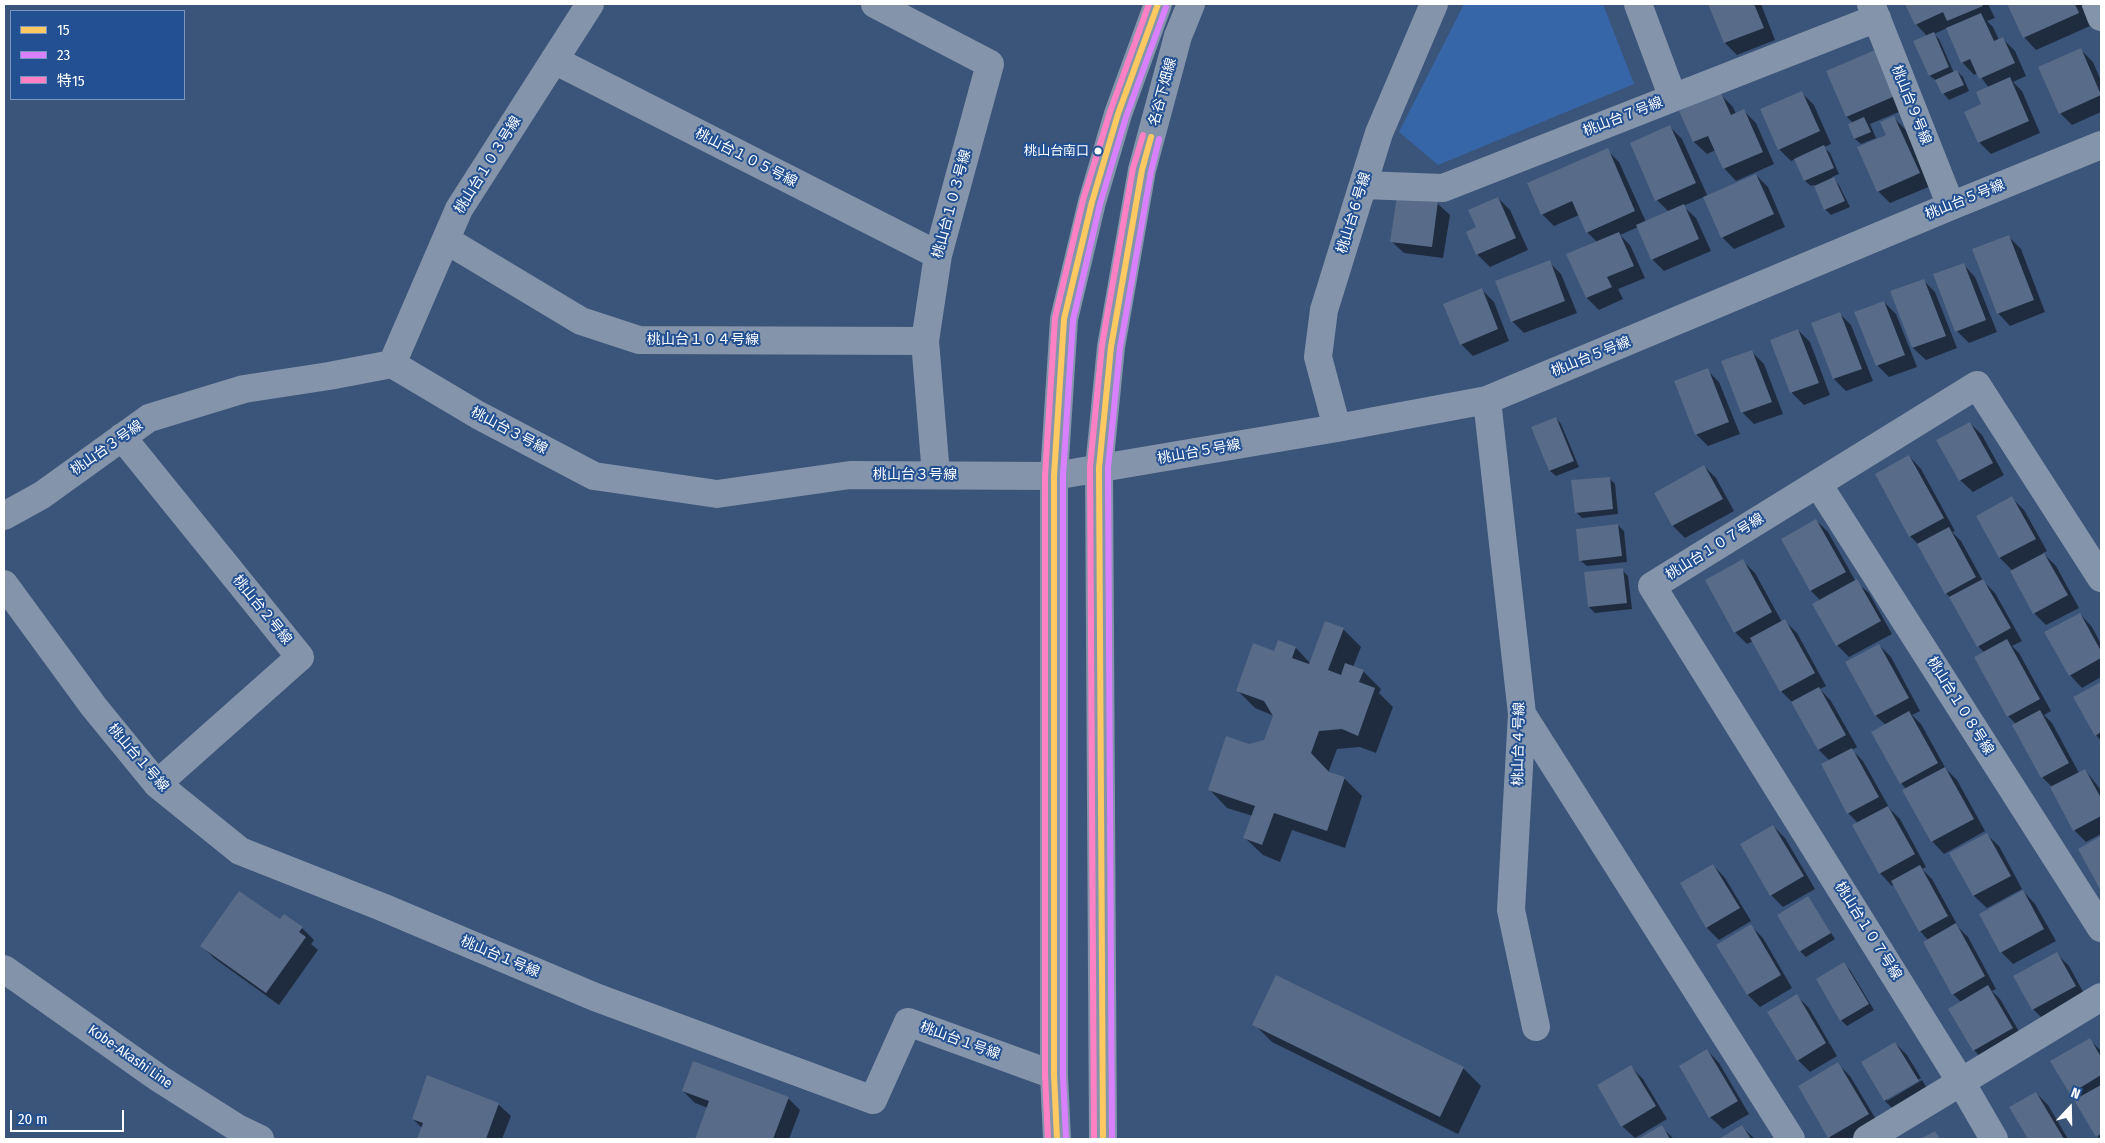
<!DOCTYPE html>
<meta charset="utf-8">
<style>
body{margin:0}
#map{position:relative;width:2105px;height:1143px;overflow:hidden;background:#3b5479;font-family:"Fira Sans Condensed","Noto Sans JP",sans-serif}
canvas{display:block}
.frame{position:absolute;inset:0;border:5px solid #fff;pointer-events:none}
.legend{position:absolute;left:10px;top:10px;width:175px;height:90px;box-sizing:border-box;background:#225092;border:1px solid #7a96be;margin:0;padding:6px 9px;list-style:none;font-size:15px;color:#fff}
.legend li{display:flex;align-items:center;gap:10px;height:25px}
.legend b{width:25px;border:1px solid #7a96be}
.north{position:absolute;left:2045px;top:1083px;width:50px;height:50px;-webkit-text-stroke:4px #225092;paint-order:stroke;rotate:21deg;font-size:14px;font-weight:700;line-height:20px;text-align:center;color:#fff}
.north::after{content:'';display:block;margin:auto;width:18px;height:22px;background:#fff;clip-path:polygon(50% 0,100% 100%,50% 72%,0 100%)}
.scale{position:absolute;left:10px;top:1110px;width:114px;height:22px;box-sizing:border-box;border:2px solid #fff;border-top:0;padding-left:6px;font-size:15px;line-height:18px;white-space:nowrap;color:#fff;-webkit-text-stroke:4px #225092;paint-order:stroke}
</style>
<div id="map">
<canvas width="2105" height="1143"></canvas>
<div class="frame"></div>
<ul class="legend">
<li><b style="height:6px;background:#fdc960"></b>15</li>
<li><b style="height:6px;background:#d880ff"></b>23</li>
<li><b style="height:6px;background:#ff80c5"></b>特15</li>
</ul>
<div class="north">N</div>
<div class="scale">20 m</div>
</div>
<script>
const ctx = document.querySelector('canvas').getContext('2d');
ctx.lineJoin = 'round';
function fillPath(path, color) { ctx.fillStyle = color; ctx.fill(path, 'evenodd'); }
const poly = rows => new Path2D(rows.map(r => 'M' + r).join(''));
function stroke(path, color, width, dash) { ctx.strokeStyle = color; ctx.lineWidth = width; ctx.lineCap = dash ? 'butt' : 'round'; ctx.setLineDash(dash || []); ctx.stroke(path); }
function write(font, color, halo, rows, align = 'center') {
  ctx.font = font + ' "Fira Sans Condensed","Noto Sans JP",sans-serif'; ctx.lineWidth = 4; ctx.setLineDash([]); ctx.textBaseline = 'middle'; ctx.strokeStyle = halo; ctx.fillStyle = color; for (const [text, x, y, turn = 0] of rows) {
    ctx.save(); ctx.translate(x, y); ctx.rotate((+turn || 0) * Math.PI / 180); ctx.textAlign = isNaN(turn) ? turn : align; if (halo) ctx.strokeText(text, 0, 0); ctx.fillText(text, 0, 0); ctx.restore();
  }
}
const green = poly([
 [1464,4,1603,4,1634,84,1438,165,1399,132]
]);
const shadow = poly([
 [1709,4,1761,4,1775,40,1737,55,1725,43],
 [1907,4,1988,4,1995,18,1987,21,1993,27,1999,40,2003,39,2015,51,2026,76,2013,82,2022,91,2040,133,1991,154,1979,142,1983,105,1989,88,1978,73,1974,75,1962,62,1947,28,1934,34,1939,39,1954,73,1957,71,1963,77,1969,91,1949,100,1944,94,1937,81,1930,76,1927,36,1916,24],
 [2009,4,2081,4,2090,26,2036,50,2024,37],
 [2081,50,2093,62,2101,81,2101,112,2072,125,2060,113],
 [1874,52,1906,109,1870,124,1876,138,1861,144,1855,139,1853,123,1847,117,1828,72],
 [1801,92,1814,105,1831,144,1824,147,1830,153,1839,174,1832,177,1839,185,1850,207,1831,215,1825,209,1814,185,1811,186,1805,181,1796,159,1791,161,1779,149],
 [1720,94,1733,107,1736,114,1744,111,1756,123,1774,164,1736,181,1724,168,1716,150,1707,154,1694,142,1681,111],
 [1894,118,1906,130,1931,186,1890,203,1878,191,1887,136],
 [1670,127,1682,139,1708,197,1756,175,1768,187,1785,227,1734,249,1722,237,1704,197,1683,206,1696,218,1711,251,1664,271,1652,259,1638,227,1620,235,1630,245,1645,278,1618,289,1623,299,1599,310,1587,298,1567,255,1597,242,1587,232,1579,215,1554,226,1542,214,1607,150,1619,162,1646,222,1669,212,1657,200],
 [1498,198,1510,210,1528,250,1490,267,1477,254,1468,232,1478,228],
 [1437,203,1450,215,1443,258,1404,253,1391,241],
 [2009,237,2021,249,2045,312,2010,326,1998,313],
 [1549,262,1561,274,1577,313,1524,333,1512,321],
 [1963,264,1975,277,1997,332,1969,343,1957,331],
 [1923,280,1935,292,1957,348,1926,360,1913,348,1892,292],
 [1482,290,1494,302,1509,341,1473,356,1461,344],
 [1884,302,1896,314,1917,367,1889,377,1877,365],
 [1839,313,1851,325,1873,381,1846,391,1834,379,1813,323],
 [1798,330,1810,342,1830,395,1804,405,1792,393,1771,340],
 [1752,352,1764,364,1783,414,1754,424,1742,412],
 [1707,370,1719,382,1740,434,1708,446,1696,434],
 [1556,418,1561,424,1579,467,1556,476,1550,471,1532,428],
 [1970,423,1982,435,2004,475,1973,492,1960,480,1938,440],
 [1909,456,1921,469,1955,531,1952,532,1961,541,1983,581,1995,593,2022,641,2012,646,2019,653,2051,711,2044,715,2052,723,2079,773,2085,770,2101,790,2101,834,2086,842,2074,830,2052,787,2042,777,2016,724,2008,716,1985,653,1978,646,1952,600,1946,593,1919,545,1910,536],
 [1704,466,1716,478,1734,511,1685,538,1673,526,1655,493],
 [1609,478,1615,484,1618,514,1582,518,1576,512],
 [2012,498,2024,510,2047,551,2043,553,2056,566,2079,608,2046,625,2034,613,2013,571,2000,558,1978,516],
 [1816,520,1828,532,1856,582,1869,593,1892,634,1849,657,1837,645,1821,601,1811,591,1783,539],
 [1618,525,1624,531,1627,562,1587,566,1581,561],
 [1743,561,1755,573,1782,622,1785,621,1797,633,1826,686,1820,689,1831,701,1857,747,1852,750,1863,761,1890,809,1900,819,1926,867,1922,869,1932,879,1959,928,1968,937,1996,989,1992,991,2000,999,2024,1040,1986,1063,1974,1050,1961,1002,1953,994,1928,940,1920,931,1894,884,1892,886,1880,873,1858,823,1848,813,1830,761,1819,750,1793,703,1781,691,1753,641,1747,644,1735,632],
 [1622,570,1628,576,1632,609,1595,613,1589,607],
 [2080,614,2092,627,2101,644,2101,677,2082,688,2070,675],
 [1343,629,1361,647,1353,667,1363,671,1381,689,1379,693,1393,707,1376,753,1360,747,1337,749,1328,773,1344,778,1362,796,1345,848,1292,830,1280,862,1263,855,1245,838,1253,816,1227,808,1210,790,1248,745,1265,741,1274,716,1255,708,1237,690,1275,652,1279,642,1296,648,1311,664],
 [1879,645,1891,657,1920,711,1912,715,1921,724,1946,769,1957,780,1985,831,1944,854,1932,841,1906,789,1901,783,1886,725,1876,716,1847,662],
 [2101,684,2101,741,2096,735,2075,698],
 [1773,826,1785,838,1815,889,1783,907,1771,895],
 [1986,834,1999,846,2022,889,1987,908,1974,896,1951,853],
 [1713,865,1725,878,1751,921,1719,940,1707,928,1681,884],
 [2023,891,2035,904,2056,941,2013,964,2001,952],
 [1808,898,1835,939,1806,957,1800,951],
 [281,921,302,928,314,940,311,944,318,950,279,1005,214,958,202,946],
 [1751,926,1763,938,1792,988,1760,1007,1748,995,1718,945],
 [2057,954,2069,966,2087,999,2045,1021,2033,1009],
 [1844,964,1850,970,1874,1010,1847,1026,1841,1020],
 [1797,996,1809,1008,1837,1056,1810,1072,1798,1060],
 [1254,1024,1463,1068,1481,1086,1458,1134,1272,1042],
 [2090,1040,2101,1051,2101,1139,2097,1136,2078,1100,2071,1093],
 [1895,1043,1907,1055,1921,1078,1887,1098,1887,1101,1922,1080,1930,1093,1897,1113,1885,1101,1862,1062],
 [1707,1050,1719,1063,1749,1114,1723,1129,1710,1117,1681,1066],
 [1838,1064,1850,1076,1880,1126,1858,1139,1831,1139,1829,1137],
 [1631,1067,1643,1079,1667,1119,1635,1138,1622,1126],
 [683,1091,788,1098,800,1110,789,1139,696,1139,708,1108,695,1103],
 [2036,1093,2048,1105,2068,1139,2029,1139,2010,1108],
 [498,1104,511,1116,502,1139,418,1139,422,1128,413,1119],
 [1661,1127,1674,1139,1640,1139],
 [1742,1127,1755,1139,1721,1139]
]);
const building = poly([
 [1708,4,1754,4,1764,28,1724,43],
 [1905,4,1982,4,1983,6,1947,21,1943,12,1915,25],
 [2007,4,2075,4,2079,13,2023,38],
 [1981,13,1994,41,2003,37,2015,63,1979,79,1970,59,1961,63,1946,28],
 [1934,32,1949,67,1929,76,1913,41],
 [2081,48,2101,95,2059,114,2038,67],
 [1875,50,1895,96,1846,117,1826,71],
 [1957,70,1964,85,1942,94,1935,80],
 [2010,77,2029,121,1978,143,1964,112,1981,104,1976,92],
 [1802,91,1820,131,1778,150,1760,109],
 [1721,93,1731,115,1744,109,1763,152,1723,169,1708,136,1693,142,1679,111],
 [1894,116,1920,173,1877,192,1857,147,1886,135,1880,122],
 [1864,117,1871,132,1854,139,1848,124],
 [1670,125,1696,183,1655,201,1630,143],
 [1824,145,1834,168,1804,181,1794,159],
 [1608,148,1635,211,1586,233,1572,201,1541,215,1527,183],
 [1756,174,1774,214,1721,238,1703,197],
 [1834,177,1845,201,1824,210,1814,186],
 [1397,196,1438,201,1432,247,1390,242],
 [1498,197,1516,238,1476,255,1466,232,1476,227,1468,210],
 [1684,204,1699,239,1651,260,1636,225],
 [1619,232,1634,266,1607,277,1612,287,1586,298,1566,254],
 [2009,235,2034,300,1997,314,1972,249],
 [1550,260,1565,301,1511,322,1495,281],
 [1964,263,1986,320,1955,332,1933,274],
 [1924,279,1946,336,1912,348,1890,291],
 [1482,288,1498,329,1460,345,1443,304],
 [1884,301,1905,355,1876,366,1854,312],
 [1840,312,1862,369,1833,379,1811,323],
 [1798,329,1819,383,1790,393,1770,340],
 [1752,350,1772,402,1741,413,1721,361],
 [1708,368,1729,422,1695,435,1674,381],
 [1556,417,1574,461,1549,471,1531,427],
 [1970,422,1993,463,1959,481,1936,440],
 [1909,455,1944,518,1909,537,1875,474],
 [1704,465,1723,499,1672,526,1654,493],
 [1610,477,1613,509,1575,513,1571,480],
 [2012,496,2036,539,1999,558,1976,516],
 [1816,519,1846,572,1810,591,1781,539],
 [1618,524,1622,556,1579,561,1576,529],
 [1949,527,1976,577,1945,594,1917,544],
 [2044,553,2068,595,2033,614,2010,571],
 [1743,559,1772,612,1734,633,1705,580],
 [1623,568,1627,603,1588,607,1584,572],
 [1857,579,1881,621,1836,646,1812,604],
 [1983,579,2011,628,1977,647,1949,597],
 [2080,613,2101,651,2101,658,2069,676,2044,632],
 [1785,619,1815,673,1780,692,1750,638],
 [1325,621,1344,628,1328,670,1341,675,1345,663,1364,670,1359,682,1375,688,1358,736,1342,729,1319,731,1311,753,1329,772,1345,777,1327,831,1274,813,1262,845,1243,838,1255,806,1208,790,1226,736,1249,744,1264,740,1273,716,1264,701,1236,691,1253,643,1274,651,1278,640,1296,647,1292,658,1309,664],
 [2007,639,2040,699,2007,717,1974,657],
 [1879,644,1909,698,1875,716,1845,662],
 [2101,682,2101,732,2095,736,2073,697],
 [1819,687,1846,735,1818,750,1791,702],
 [2040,710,2069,763,2041,778,2012,725],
 [1909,711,1938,763,1900,784,1871,732],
 [1852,748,1879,797,1847,814,1821,764],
 [1945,767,1974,819,1931,842,1902,790],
 [2085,769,2101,798,2101,816,2073,831,2050,787],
 [1888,806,1915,854,1879,874,1852,825],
 [1773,825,1804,876,1770,896,1740,844],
 [1987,833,2011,876,1973,896,1949,853],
 [2101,836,2101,891,2078,849],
 [1713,864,1740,908,1706,928,1680,883],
 [1920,865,1948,916,1919,932,1891,881],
 [2023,890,2044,929,2000,953,1979,914],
 [239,891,280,919,284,914,303,927,299,932,306,937,266,993,200,946],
 [1808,896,1831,933,1799,952,1777,915],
 [1956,923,1985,976,1952,995,1923,942],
 [1751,924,1781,975,1747,995,1716,945],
 [2057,952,2076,986,2032,1010,2013,976],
 [1844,962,1869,1004,1840,1021,1816,979],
 [1276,975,1464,1067,1440,1117,1252,1025],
 [1988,985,2013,1028,1973,1051,1948,1009],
 [1797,994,1826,1043,1797,1061,1767,1012],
 [2090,1038,2101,1057,2101,1075,2070,1094,2050,1061],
 [1895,1042,1919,1081,1884,1101,1861,1062],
 [1707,1049,1738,1101,1709,1118,1679,1066],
 [693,1061,789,1097,773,1139,695,1139,709,1101,682,1091],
 [1838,1062,1869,1114,1828,1138,1798,1086],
 [1631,1065,1656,1106,1621,1127,1597,1085],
 [427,1075,499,1103,486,1139,417,1139,423,1123,412,1119],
 [2101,1085,2101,1134,2096,1137,2074,1100],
 [2036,1092,2064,1139,2028,1139,2009,1107],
 [1662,1125,1670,1139,1638,1139],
 [1742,1125,1751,1139,1719,1139],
 [1935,1131,1940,1139,1920,1139]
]);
const minor = poly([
 [875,4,990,64,938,255,925,341,936,475],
 [1638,4,1673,98],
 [1871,4,1951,206],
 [2096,4,2101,17],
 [554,60,938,255],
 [1363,185,1443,188,1877,18],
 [446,240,581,321,639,340,925,341],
 [392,364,459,209,590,4],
 [1487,400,1522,714,1511,910,1536,1027],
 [1337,428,1318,357,1324,310,1379,133,1434,4],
 [122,437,300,657,157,784],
 [1818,484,2101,928],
 [4,516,42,495,149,418,244,389,329,376,392,364,478,415,594,476,717,494,850,475,1054,476,1337,428,1487,400,1951,206,2101,145],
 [4,584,94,707,157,784,240,851,382,907,595,997,873,1100,908,1022,1054,1075],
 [1522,714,1791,1139],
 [1057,1139,1054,1075,1054,476,1064,319,1092,202,1118,114,1158,4],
 [1103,1139,1099,468,1111,347,1142,170,1178,36,1191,4],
 [1867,1139,2101,997],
 [1994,1139,1961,1082,1652,586,1977,385,2101,578]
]);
const major = poly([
 [4,969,160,1079,239,1129,260,1139]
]);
const bus1 = poly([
 [1057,1139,1054,1075,1054,476,1064,319,1092,202,1118,114,1158,4],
 [1103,1139,1099,468,1111,347,1142,170,1151,137]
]);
const bus2 = poly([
 [1066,1139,1063,1075,1063,476,1073,320,1100,204,1126,117,1166,7],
 [1112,1139,1108,468,1120,348,1151,172,1159,139]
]);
const bus3 = poly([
 [1048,1139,1045,1075,1045,476,1055,318,1083,200,1110,112,1149,4],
 [1094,1139,1090,467,1102,345,1133,168,1143,135]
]);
const markers = [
 [1098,151,4.5,"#fff"]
];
const busNames = [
 ["桃山台南口",1089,151]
];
const streetNames = [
 ["名谷下畑線",1163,92,-75],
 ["桃山台９号線",1911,105,68],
 ["桃山台７号線",1623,117,-21],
 ["桃山台１０５号線",746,158,27],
 ["桃山台１０３号線",488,165,-58],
 ["桃山台５号線",1965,200,-22],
 ["桃山台１０３号線",952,204,-75],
 ["桃山台６号線",1354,213,-73],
 ["桃山台１０４号線",703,340],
 ["桃山台５号線",1591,357,-22],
 ["桃山台３号線",509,431,28],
 ["桃山台３号線",107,448,-35],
 ["桃山台５号線",1199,452,-10],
 ["桃山台３号線",915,475],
 ["桃山台１０７号線",1715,547,-32],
 ["桃山台２号線",262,610,51],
 ["桃山台１０８号線",1960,706,58],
 ["桃山台４号線",1519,744,-89],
 ["桃山台１号線",138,758,49],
 ["桃山台１０７号線",1868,931,58],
 ["桃山台１号線",500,957,23],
 ["桃山台１号線",960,1041,20],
 ["Kobe-Akashi Line",130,1057,35]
];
fillPath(green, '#3766a8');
fillPath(shadow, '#0007');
fillPath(building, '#586b88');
stroke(minor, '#8495ab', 28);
stroke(major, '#8293aa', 28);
stroke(bus1, '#fdc960', 6);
stroke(bus2, '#d880ff', 6);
stroke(bus3, '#ff80c5', 6);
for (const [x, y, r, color] of markers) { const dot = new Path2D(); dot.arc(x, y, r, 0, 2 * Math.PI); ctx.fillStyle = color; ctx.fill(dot); stroke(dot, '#225092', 2); }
write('13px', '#fff', '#225092', busNames, 'right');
write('14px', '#fff', '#225092', streetNames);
</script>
